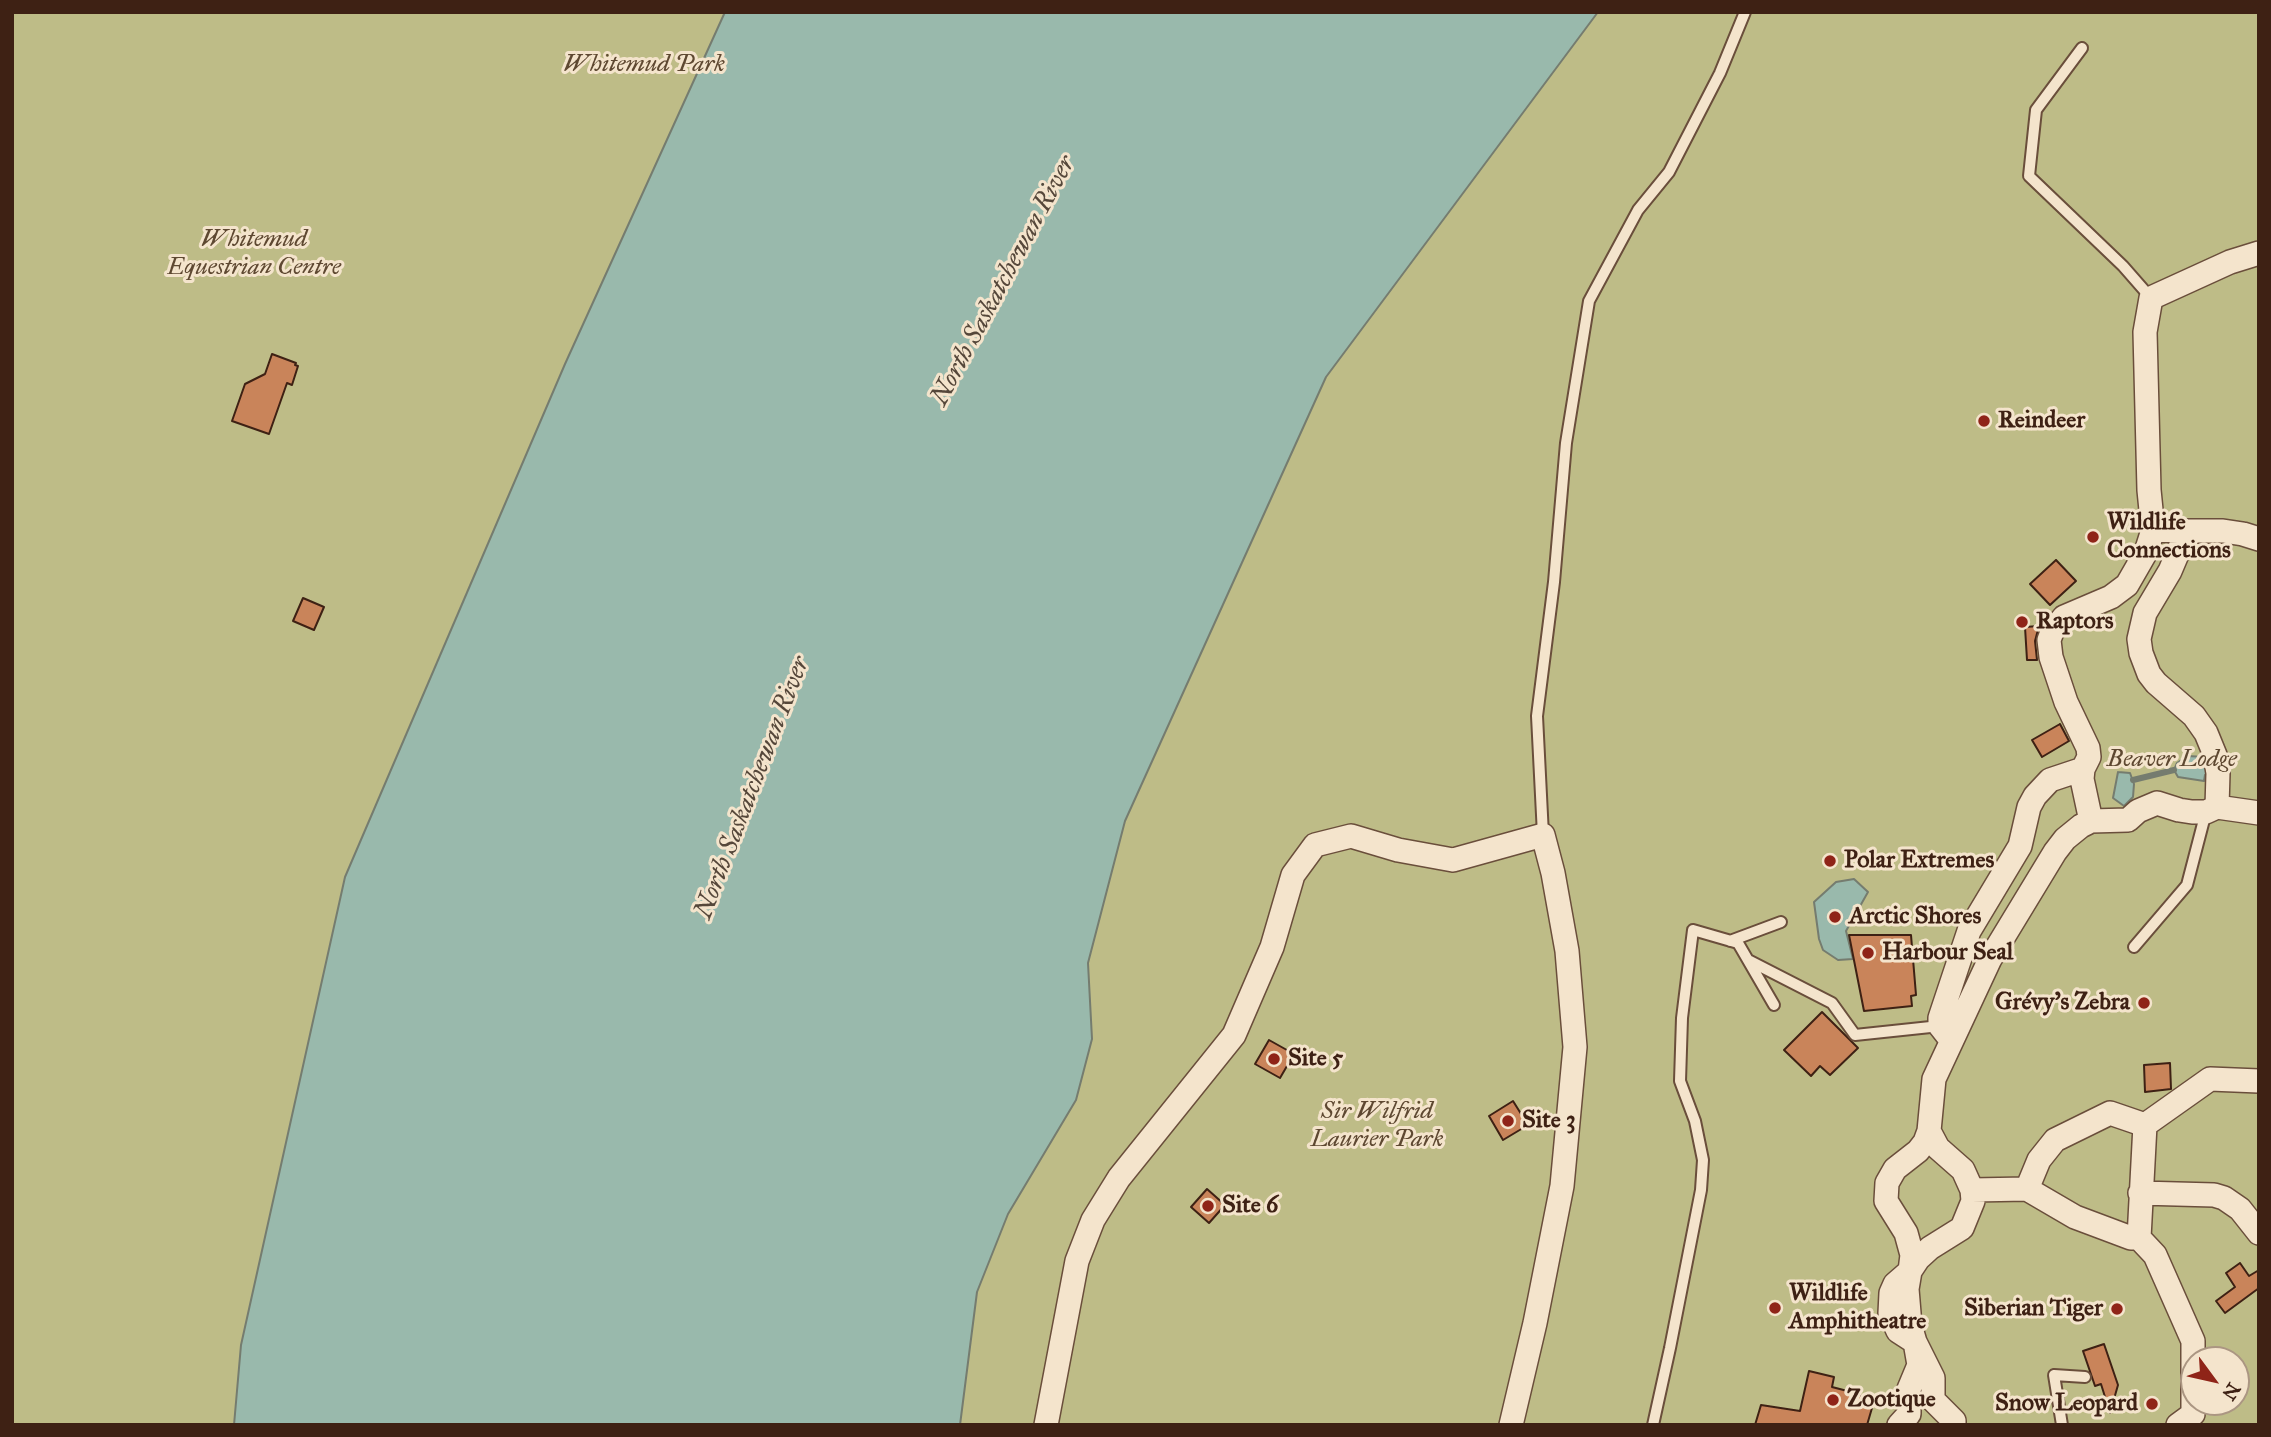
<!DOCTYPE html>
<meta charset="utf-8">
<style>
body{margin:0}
#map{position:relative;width:2271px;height:1437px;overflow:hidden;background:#eed6b0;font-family:"IM FELL Great Primer",serif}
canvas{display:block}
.frame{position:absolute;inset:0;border:14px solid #3e2114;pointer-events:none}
.north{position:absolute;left:2180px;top:1346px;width:70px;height:70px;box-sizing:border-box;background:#f4e4cc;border:2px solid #ab9682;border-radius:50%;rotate:123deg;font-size:19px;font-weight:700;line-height:28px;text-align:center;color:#3e2114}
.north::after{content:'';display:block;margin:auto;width:24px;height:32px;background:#8f2418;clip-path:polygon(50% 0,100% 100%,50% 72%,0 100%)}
</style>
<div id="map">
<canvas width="2271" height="1437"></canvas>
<div class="frame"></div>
<div class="north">N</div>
</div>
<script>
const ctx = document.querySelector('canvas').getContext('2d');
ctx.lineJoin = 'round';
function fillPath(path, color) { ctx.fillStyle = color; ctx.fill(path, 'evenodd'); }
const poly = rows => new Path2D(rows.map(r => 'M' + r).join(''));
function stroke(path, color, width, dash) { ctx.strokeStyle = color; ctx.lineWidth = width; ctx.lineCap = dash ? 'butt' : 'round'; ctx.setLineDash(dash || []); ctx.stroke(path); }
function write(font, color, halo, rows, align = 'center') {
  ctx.font = font + ' "IM FELL Great Primer",serif'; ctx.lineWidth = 6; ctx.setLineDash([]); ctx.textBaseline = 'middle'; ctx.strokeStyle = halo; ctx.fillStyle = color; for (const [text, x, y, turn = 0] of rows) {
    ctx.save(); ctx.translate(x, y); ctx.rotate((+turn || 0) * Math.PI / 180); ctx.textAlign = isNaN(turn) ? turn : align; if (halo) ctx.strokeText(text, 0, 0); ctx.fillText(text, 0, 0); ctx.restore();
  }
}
const green = poly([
 [12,12,725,12,565,364,345,877,241,1345,234,1425,12,1425],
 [1598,12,2259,12,2259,1425,960,1425,977,1292,1008,1214,1076,1100,1092,1039,1087,963,1125,821,1326,377],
 [2194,1360,2236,1360,2236,1402,2194,1402]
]);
const water = poly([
 [725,12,1598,12,1326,377,1125,821,1088,963,1092,1039,1076,1100,1008,1214,977,1292,960,1425,234,1425,241,1345,345,877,565,364,725,12],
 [2187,756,2206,757,2209,773,2205,775,2204,781,2178,777,2174,770,2177,763,2187,756],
 [2118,772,2130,773,2134,784,2133,797,2124,806,2113,798,2118,772],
 [1854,879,1868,892,1846,931,1853,959,1838,960,1823,950,1819,939,1814,902,1836,882,1854,879]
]);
const stream = poly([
 [2133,780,2174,770]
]);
const building = poly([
 [272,354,296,363,295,365,298,366,292,385,287,383,269,434,232,421,245,384,265,374,272,354],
 [2056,560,2076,581,2050,605,2030,584,2056,560],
 [303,598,324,607,314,630,293,621,303,598],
 [2039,626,2035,641,2037,660,2027,660,2025,627,2039,626],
 [2060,724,2069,741,2042,757,2032,740,2060,724],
 [1849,935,1911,935,1916,995,1911,996,1912,1006,1864,1011,1849,935],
 [1822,1012,1858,1048,1830,1075,1820,1066,1811,1076,1784,1050,1822,1012],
 [1269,1040,1294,1054,1280,1078,1255,1064,1269,1040],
 [2170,1063,2171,1089,2145,1092,2144,1065,2170,1063],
 [1513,1101,1528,1125,1503,1140,1489,1116,1513,1101],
 [1207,1189,1225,1205,1209,1223,1191,1207,1207,1189],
 [2240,1263,2249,1276,2259,1270,2259,1288,2225,1313,2216,1301,2235,1287,2226,1273,2240,1263],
 [2104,1344,2118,1385,2110,1413,2101,1384,2095,1386,2083,1351,2104,1344],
 [1809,1371,1834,1377,1832,1387,1859,1394,1872,1408,1867,1425,1755,1425,1761,1405,1800,1411,1809,1371]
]);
const lane = poly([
 [2082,48,2036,110,2029,176,2123,266,2151,298],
 [1543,835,1537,716,1554,582,1566,443,1589,301,1638,210,1669,172,1720,73,1745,12],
 [1730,941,1781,922],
 [2134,947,2187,885,2206,812],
 [1748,960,1832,1003,1855,1035,1940,1026],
 [1653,1425,1670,1348,1701,1190,1703,1160,1695,1121,1680,1081,1682,1018,1693,930,1738,943,1774,1005],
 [2062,1425,2054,1375,2085,1377]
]);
const street = poly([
 [2153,530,2149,490,2145,332,2151,298,2230,262,2259,253],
 [2187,531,2223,531,2243,534,2259,539],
 [2083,769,2082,779,2091,821],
 [2217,807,2259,813],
 [1929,1131,1938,1148,1963,1170,1972,1190,1973,1201,1962,1228,1930,1248,1918,1259,1910,1271,1907,1289,1910,1325,1915,1342,1933,1378,1933,1400,1954,1421,1954,1425],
 [2027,1189,2075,1217,2131,1238,2139,1238,2155,1255,2193,1341,2193,1414,2178,1425],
 [1972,1190,2027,1189,2039,1160,2055,1140,2110,1113,2145,1125,2210,1079,2259,1081],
 [2140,1193,2214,1195,2224,1198,2240,1209,2259,1233],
 [2139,1238,2145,1125],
 [1046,1425,1077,1261,1093,1220,1119,1178,1234,1035,1272,947,1293,875,1315,845,1351,836,1398,850,1453,860,1543,835,1553,873,1567,951,1575,1047,1562,1186,1535,1323,1511,1425],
 [1899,1425,1909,1414,1909,1389,1919,1365,1915,1342,1898,1331,1890,1313,1891,1293,1895,1284,1910,1271,1912,1255,1906,1233,1886,1201,1887,1183,1895,1169,1918,1151,1925,1142,1929,1131,1934,1079,1990,959,2055,852,2065,839,2081,826,2091,821,2128,820,2138,811,2157,803,2179,810,2192,812,2206,812,2217,807,2218,773,2215,755,2206,733,2194,716,2156,683,2149,674,2141,653,2139,639,2145,613,2170,571,2187,531,2153,530,2146,552,2127,585,2111,597,2064,617,2052,632,2049,640,2051,657,2066,702,2088,748,2089,757,2083,769,2050,780,2035,796,2029,807,2020,846,1969,931,1940,1018,1940,1026,1951,1040]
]);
const markers = [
 [1984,421,7,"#8f2418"],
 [2093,537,7,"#8f2418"],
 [2022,622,7,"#8f2418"],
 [1830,861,7,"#8f2418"],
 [1835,917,7,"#8f2418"],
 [1868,953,7,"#8f2418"],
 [2144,1003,7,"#8f2418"],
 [1274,1059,7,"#8f2418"],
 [1508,1121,7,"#8f2418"],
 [1208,1206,7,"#8f2418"],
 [1775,1308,7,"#8f2418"],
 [2117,1309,7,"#8f2418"],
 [1833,1400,7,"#8f2418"],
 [2152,1404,7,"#8f2418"]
];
const parkNames = [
 ["Whitemud Park",644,65],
 ["Whitemud",254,240],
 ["Equestrian Centre",254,268],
 ["Beaver Lodge",2172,760],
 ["Sir Wilfrid",1377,1112],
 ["Laurier Park",1377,1140]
];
const poiNames = [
 ["Reindeer",1998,421],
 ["Wildlife",2107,523],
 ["Connections",2107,551],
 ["Raptors",2036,622],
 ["Polar Extremes",1844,861],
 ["Arctic Shores",1849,917],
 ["Harbour Seal",1882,953],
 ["Grévy's Zebra",2130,1003,"right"],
 ["Site 5",1288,1059],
 ["Site 3",1522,1121],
 ["Site 6",1222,1206],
 ["Wildlife",1789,1294],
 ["Amphitheatre",1789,1322],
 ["Siberian Tiger",2103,1309,"right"],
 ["Zootique",1847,1400],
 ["Snow Leopard",2138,1404,"right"]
];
const waterNames = [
 ["North Saskatchewan River",1004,281,-62],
 ["North Saskatchewan River",753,788,-69]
];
fillPath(green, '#bebc87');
fillPath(water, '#99b9ac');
stroke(water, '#757c6f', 2);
stroke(stream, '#757c6f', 6);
fillPath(building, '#c9845a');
stroke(building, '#3e2114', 2);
stroke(lane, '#6a4e3b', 14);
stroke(street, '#6a4e3b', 26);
stroke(lane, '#f4e4cc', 10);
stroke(street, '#f4e4cc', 23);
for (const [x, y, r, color] of markers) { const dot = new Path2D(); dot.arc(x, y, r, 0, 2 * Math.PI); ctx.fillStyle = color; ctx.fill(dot); stroke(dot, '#f4e4cc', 2.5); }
write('italic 24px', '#5e4831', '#f4e4cc', parkNames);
write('bold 24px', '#3e2114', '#f4e4cc', poiNames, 'left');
write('italic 26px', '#55473a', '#f4e4cc', waterNames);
</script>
